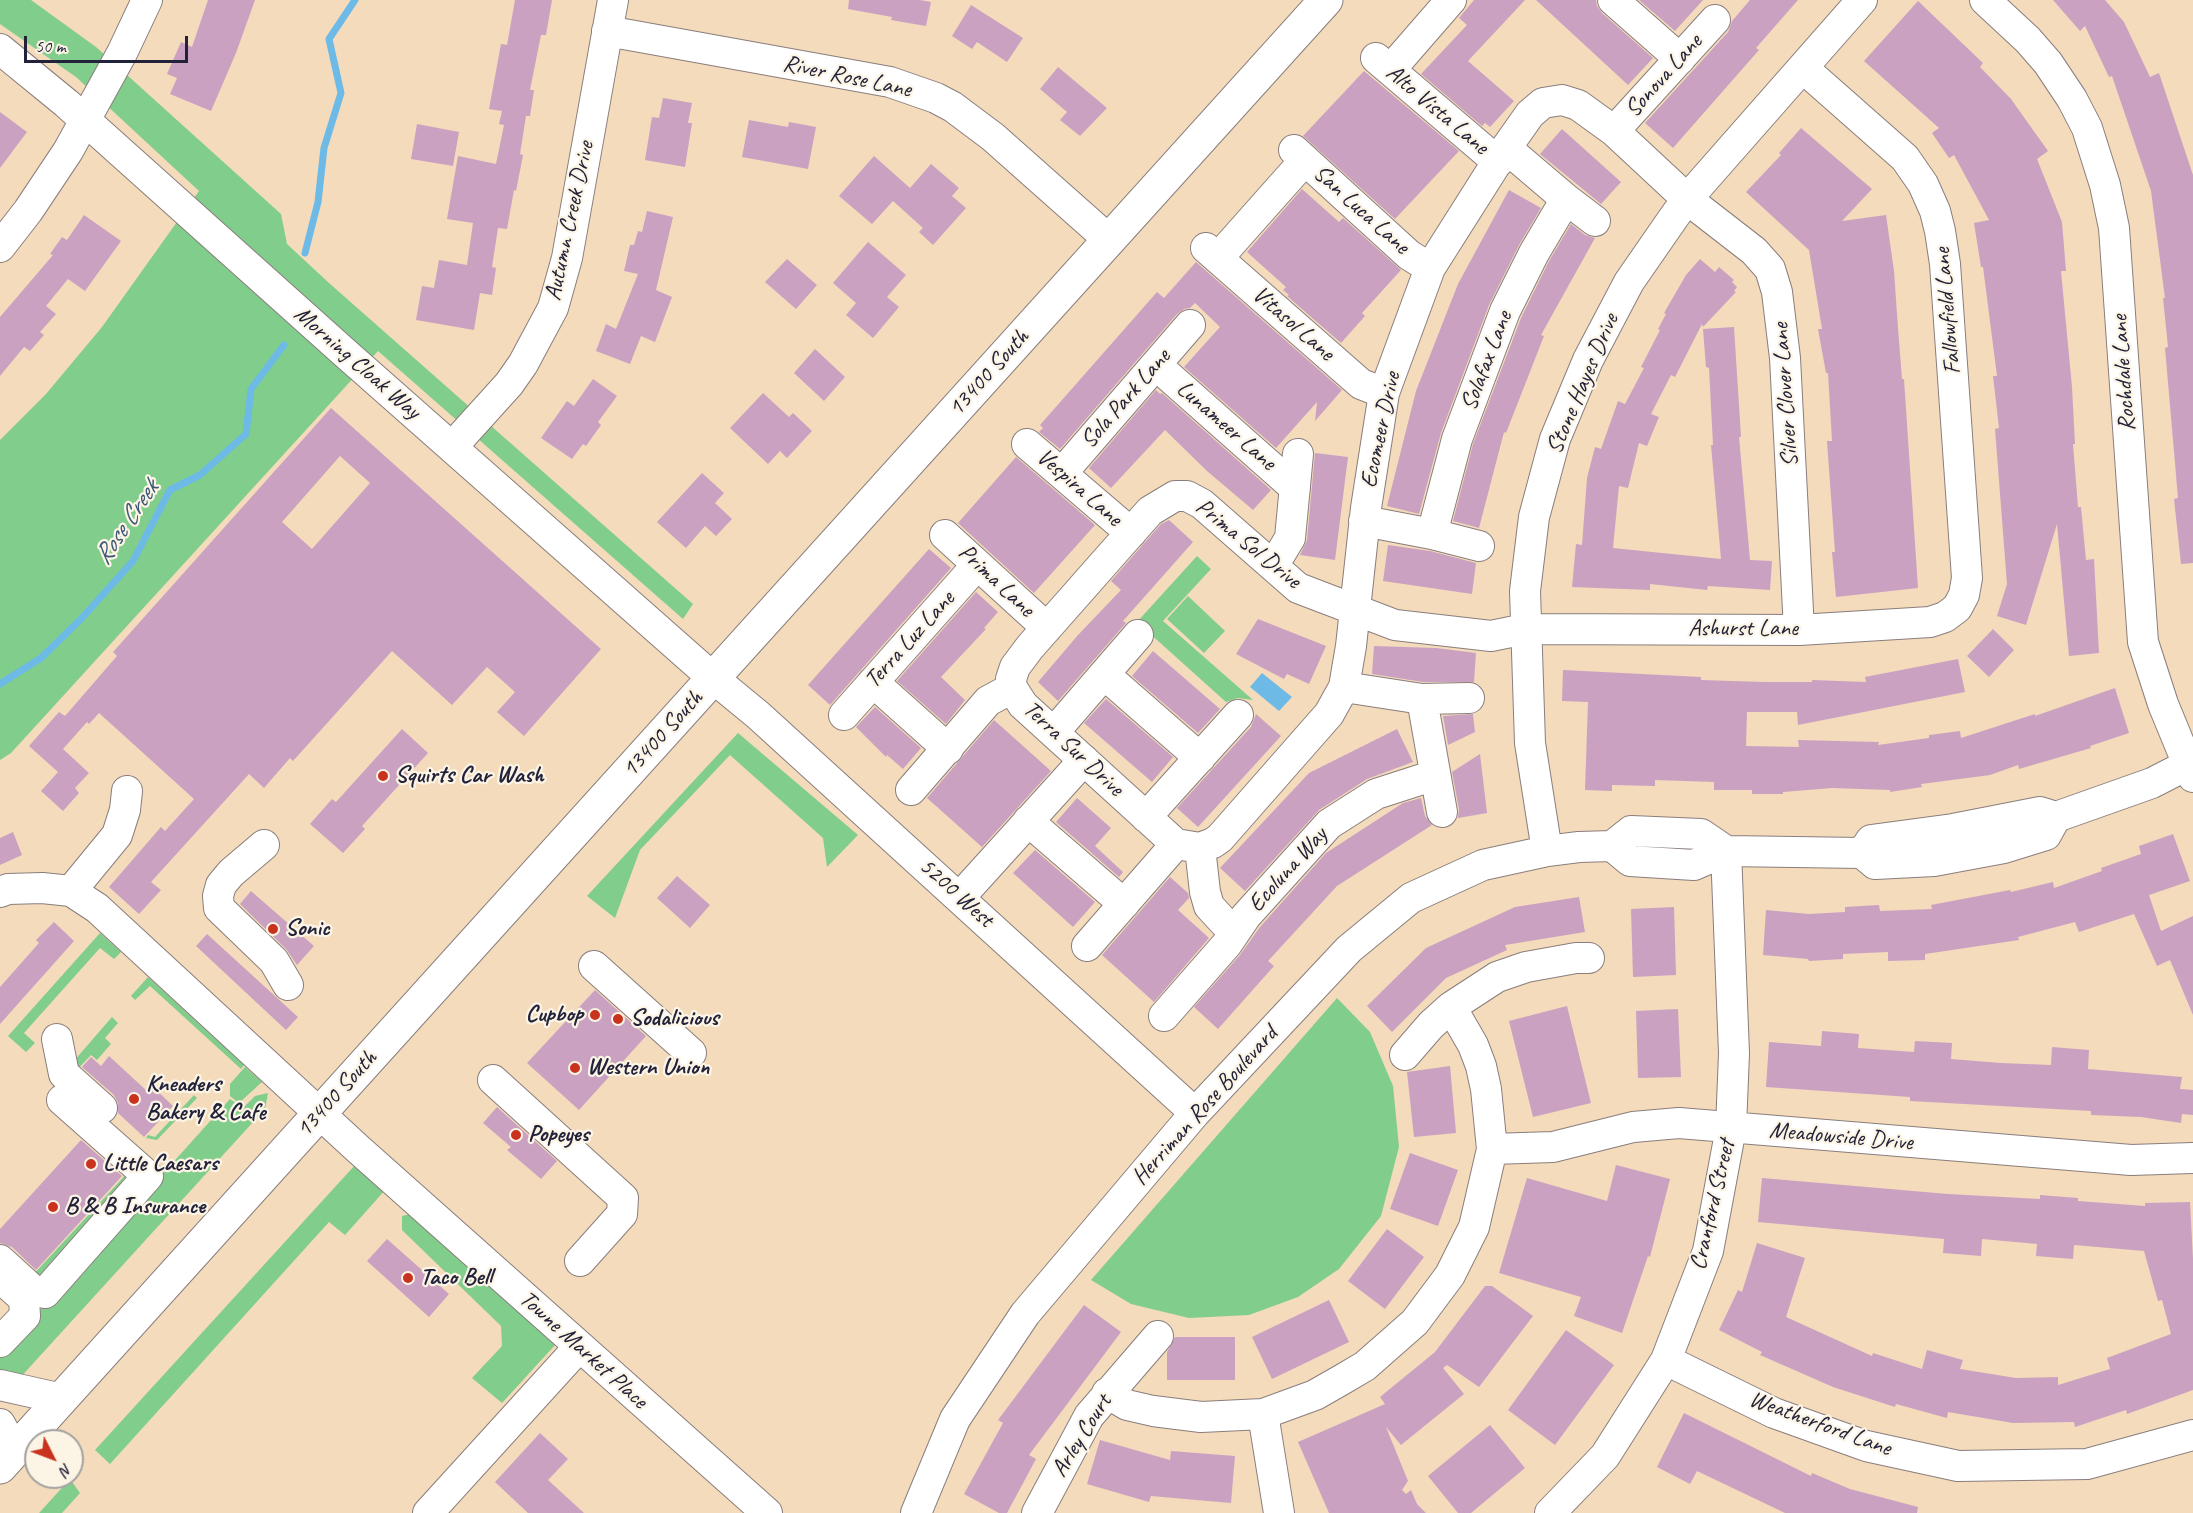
<!DOCTYPE html>
<style>
body{margin:0}
#map{position:relative;width:2193px;height:1513px;overflow:hidden;background:#f3dbbc;font-family:Caveat,sans-serif}
canvas{display:block}
.north{position:absolute;left:24px;top:1429px;width:60px;height:60px;box-sizing:border-box;background:#fcf5e5;border:2px solid #a5a1a1;border-radius:50%;rotate:132deg;font-size:16px;font-weight:700;line-height:24px;text-align:center;color:#22223b}
.north::after{content:'';display:block;margin:auto;width:21px;height:27px;background:#c8321e;clip-path:polygon(50% 0,100% 100%,50% 72%,0 100%)}
.scale{position:absolute;left:24px;top:36px;width:164px;height:27px;box-sizing:border-box;border:3px solid #22223b;border-top:0;padding-left:8px;font-size:18px;line-height:21px;white-space:nowrap;color:#22223b;-webkit-text-stroke:4px #fcf5e5;paint-order:stroke}
</style>
<div id="map">
<canvas width="2193" height="1513"></canvas>
<div class="north">N</div>
<div class="scale">50 m</div>
</div>
<script>
const ctx = document.querySelector('canvas').getContext('2d');
ctx.lineJoin = 'round';
function fillPath(path, color) { ctx.fillStyle = color; ctx.fill(path, 'evenodd'); }
const poly = rows => new Path2D(rows.map(r => 'M' + r).join(''));
function stroke(path, color, width, dash) { ctx.strokeStyle = color; ctx.lineWidth = width; ctx.lineCap = dash ? 'butt' : 'round'; ctx.setLineDash(dash || []); ctx.stroke(path); }
function write(font, color, halo, rows, align = 'center') {
  ctx.font = font + ' Caveat,sans-serif'; ctx.lineWidth = 4.5; ctx.setLineDash([]); ctx.textBaseline = 'middle'; ctx.strokeStyle = halo; ctx.fillStyle = color; for (const [text, x, y, turn = 0] of rows) {
    ctx.save(); ctx.translate(x, y); ctx.rotate((+turn || 0) * Math.PI / 180); ctx.textAlign = isNaN(turn) ? turn : align; if (halo) ctx.strokeText(text, 0, 0); ctx.fillText(text, 0, 0); ctx.restore();
  }
}
const green = poly([
 [0,0,31,0,96,47,281,214,287,244,329,283,693,604,683,619,378,351,11,753,0,760,0,440,46,394,102,327,199,191,76,77,0,24],
 [1197,556,1211,569,1163,621,1253,700,1238,698,1226,702,1137,622],
 [1188,596,1225,631,1204,653,1167,619],
 [738,733,858,835,827,867,823,838,730,755,640,850,615,918,587,896],
 [100,933,121,952,114,959,100,948,24,1033,35,1043,26,1052,8,1036],
 [148,977,244,1065,241,1069,150,986,135,1000,131,996],
 [1337,998,1370,1032,1393,1086,1399,1147,1381,1216,1339,1269,1298,1297,1249,1315,1189,1318,1131,1304,1091,1280],
 [112,1017,118,1023,105,1038,111,1044,97,1060,91,1055,74,1073,73,1062],
 [245,1067,262,1082,239,1103,230,1096,230,1084],
 [268,1093,265,1109,18,1380,0,1377,0,1355,230,1099,243,1108,255,1096],
 [194,1095,197,1098,157,1140,146,1138,148,1135,155,1137],
 [356,1164,386,1189,345,1235,329,1222,110,1464,95,1450],
 [131,1169,136,1180,52,1279,31,1277],
 [410,1214,556,1344,502,1403,472,1378,502,1346,501,1326,402,1230,402,1216],
 [70,1479,80,1493,62,1513,39,1513]
]);
const water = poly([
 [1262,673,1292,697,1279,711,1250,687]
]);
const stream = poly([
 [305,253,318,202,324,148,341,93,329,39,355,0],
 [0,684,41,658,81,619,133,561,170,490,200,475,246,434,251,389,284,345]
]);
const building = poly([
 [208,0,255,0,236,53,211,111,170,94,177,78,167,74,181,42,192,47],
 [515,0,552,0,546,35,541,35,530,90,534,90,530,116,526,116,520,154,523,155,516,191,514,190,507,229,498,228,492,267,496,268,492,295,480,293,474,330,416,320,422,286,434,288,439,260,467,265,473,223,447,219,458,156,496,164,504,125,499,124,502,111,489,109,501,44,507,45],
 [849,0,920,0,931,2,926,26,891,20,892,17,848,9],
 [1474,0,1525,0,1468,61,1514,101,1490,127,1485,123,1482,126,1421,74,1467,25,1459,18],
 [1536,0,1596,0,1597,6,1602,13,1653,58,1628,85],
 [1639,0,1703,0,1675,31],
 [1750,0,1798,0,1756,48,1759,50,1673,148,1645,123,1728,32,1732,21],
 [2053,0,2105,0,2124,22,2150,77,2159,73,2193,175,2193,563,2181,564,2174,499,2178,498,2165,348,2168,347,2163,298,2165,298,2151,191,2112,76,2109,77,2085,26,2080,31],
 [1918,1,1983,63,1980,67,2011,99,2048,151,2037,159,2062,222,2066,271,2061,271,2072,387,2075,444,2073,444,2078,507,2081,507,2086,560,2094,559,2099,653,2069,656,2057,524,2026,625,1997,616,2007,584,1995,429,1999,428,1993,376,1997,376,1983,267,1981,267,1974,223,1989,220,1954,155,1949,158,1932,133,1939,128,1864,61],
 [971,5,1023,38,1007,62,977,42,972,49,952,36],
 [1058,67,1107,108,1080,136,1060,120,1067,112,1040,89],
 [1364,71,1459,151,1395,219,1303,136],
 [663,98,692,103,688,123,692,123,685,167,645,160,652,117,659,118],
 [0,112,27,132,0,168],
 [749,120,788,127,789,122,816,127,808,169,742,157],
 [417,124,459,132,453,166,411,159],
 [1801,128,1872,189,1842,221,1886,215,1894,271,1898,328,1902,379,1904,379,1918,588,1836,597,1832,552,1835,552,1827,441,1832,441,1828,373,1826,373,1818,329,1822,329,1809,250,1746,192,1781,155,1779,153],
 [1562,129,1621,182,1601,204,1540,154],
 [874,156,910,188,931,164,959,188,952,196,966,208,933,245,919,232,923,228,893,201,872,224,839,196],
 [1302,189,1339,222,1343,218,1401,270,1362,313,1365,316,1341,343,1287,296,1289,295,1283,290,1286,287,1247,252],
 [1509,190,1541,208,1519,245,1489,305,1441,433,1419,514,1387,506,1416,391,1458,284],
 [647,211,673,217,656,290,672,297,655,342,641,336,630,364,596,351,606,324,616,329,638,274,624,271,630,245,634,245,638,231,642,232],
 [84,215,121,241,85,291,68,279,46,306,56,314,40,332,44,335,30,351,24,347,0,376,0,317,53,255,50,254,62,237,67,240],
 [1571,224,1585,235,1595,238,1541,335,1544,336,1506,433,1504,432,1479,528,1453,521,1473,444,1521,318,1549,261],
 [868,242,906,275,887,297,899,307,873,338,846,315,856,303,833,283],
 [787,259,817,285,796,309,765,282],
 [1700,259,1715,272,1719,267,1734,280,1732,282,1737,287,1734,291,1736,292,1703,327,1702,324,1675,377,1671,375,1651,414,1659,417,1647,446,1639,443,1628,488,1619,486,1613,548,1721,559,1711,445,1713,445,1709,368,1706,367,1703,329,1734,327,1741,437,1739,437,1750,560,1772,561,1770,590,1708,586,1707,590,1650,584,1650,590,1572,587,1576,544,1582,545,1587,478,1595,447,1601,449,1618,401,1625,404,1644,368,1641,367,1660,330,1658,329,1666,314,1664,313,1686,275],
 [1196,262,1342,390,1315,421,1317,402,1276,448,1184,367,1220,327,1195,303,1190,308,1184,309,1177,314,1060,449,1039,432,1043,428,1040,425,1157,292,1164,298],
 [815,349,845,377,824,401,794,373],
 [593,379,617,396,598,422,601,425,586,446,583,444,572,459,541,438,567,401,574,406],
 [1156,390,1160,394,1162,393,1271,490,1253,510,1207,471,1165,430,1111,488,1089,468],
 [763,393,789,417,793,413,812,431,787,458,780,451,768,464,730,428],
 [331,408,601,649,524,736,497,712,515,692,487,667,452,705,392,651,293,761,290,758,264,788,249,774,151,882,161,890,139,914,109,887,161,827,165,831,194,799,99,713,89,724,87,722,63,749,89,773,75,788,79,793,63,811,41,791,58,772,29,746,59,712,65,716,117,656,113,652],
 [340,456,370,483,312,549,282,522],
 [1315,453,1348,457,1335,560,1300,555,1307,540],
 [1016,457,1095,525,1034,593,958,523],
 [702,473,724,493,715,503,732,519,716,536,705,526,686,548,657,522],
 [1169,520,1193,542,1123,621,1126,623,1058,701,1038,682,1078,635,1121,590,1111,581,1161,524],
 [1388,545,1430,551,1476,563,1472,594,1383,581],
 [929,549,951,568,830,705,808,685],
 [976,592,998,612,984,628,986,629,941,677,965,700,946,724,897,681],
 [1258,619,1326,646,1309,684,1287,674,1284,679,1236,654],
 [1993,629,2014,650,1989,677,1967,656],
 [1374,646,1436,648,1476,653,1474,682,1423,682,1372,674],
 [1153,651,1220,709,1198,733,1132,676],
 [1958,659,1965,692,1798,725,1797,712,1747,712,1746,746,1799,747,1798,740,1879,742,1878,745,1929,738,1929,735,1960,731,1961,738,2035,714,2035,716,2115,688,2129,733,2090,746,2091,748,2019,769,2018,765,1990,775,1921,784,1922,787,1890,792,1890,790,1832,788,1783,792,1783,794,1752,794,1752,790,1714,790,1714,782,1655,780,1655,786,1612,785,1612,791,1585,790,1588,702,1562,701,1563,670,1701,677,1701,680,1763,682,1812,682,1812,680,1866,682,1865,677],
 [1106,699,1173,757,1152,782,1084,723],
 [875,707,921,748,903,769,887,755,886,757,856,727],
 [1256,714,1281,736,1198,827,1177,808,1251,727],
 [1473,714,1475,732,1448,745,1443,716],
 [994,720,1051,771,982,847,927,798],
 [402,729,428,753,362,826,365,829,343,853,310,824,332,799,336,802],
 [1397,729,1413,762,1367,779,1319,810,1245,891,1220,868,1309,773],
 [1480,754,1487,813,1458,818,1459,809,1452,772],
 [1077,798,1111,828,1095,846,1123,872,1119,877,1056,822],
 [1421,798,1425,816,1432,825,1337,886,1268,961,1274,966,1218,1029,1194,1007,1240,955,1260,927,1326,853,1403,803],
 [13,832,22,855,0,865,0,838],
 [2173,834,2190,881,2149,895,2161,931,2193,916,2193,1015,2170,960,2157,966,2134,914,2079,932,2075,922,2018,937,2019,940,1925,954,1925,960,1888,961,1888,952,1843,954,1843,959,1809,961,1808,959,1763,955,1766,910,1809,914,1845,912,1845,907,1879,905,1880,911,1932,909,1931,905,2010,890,2011,892,2053,882,2054,888,2102,871,2101,868,2141,854,2139,846],
 [1035,850,1095,902,1073,927,1013,873],
 [677,876,710,905,690,928,657,898],
 [1170,877,1188,893,1189,898,1178,910,1209,938,1154,1002,1102,955],
 [251,891,314,946,297,965,286,949,240,904],
 [1579,897,1585,932,1505,945,1507,950,1446,978,1392,1032,1367,1006,1426,948,1515,907],
 [1674,907,1676,975,1633,977,1631,909],
 [54,922,74,941,0,1024,0,987,39,943,36,940],
 [207,934,298,1017,286,1030,196,946],
 [595,990,646,1036,579,1110,527,1063],
 [1567,1006,1591,1103,1533,1117,1509,1021],
 [1678,1009,1681,1077,1638,1078,1636,1011],
 [1822,1031,1859,1034,1858,1048,1914,1052,1915,1041,1952,1043,1951,1059,2001,1063,2051,1065,2052,1047,2089,1050,2088,1069,2182,1077,2180,1089,2193,1090,2193,1115,2182,1114,2181,1123,2141,1117,2091,1115,2091,1111,1910,1101,1910,1097,1766,1087,1769,1042,1821,1046],
 [109,1056,148,1092,153,1087,173,1106,144,1137,118,1113,118,1103,114,1095,82,1067,91,1057,101,1066],
 [1450,1066,1456,1133,1414,1137,1407,1072],
 [497,1107,557,1161,541,1179,507,1150,511,1147,483,1123],
 [81,1140,122,1176,36,1270,12,1247,0,1243,0,1229],
 [1410,1153,1458,1170,1438,1226,1390,1209],
 [1616,1165,1670,1179,1650,1257,1648,1256,1622,1333,1574,1316,1581,1297,1499,1273,1527,1178,1607,1201],
 [1762,1178,1948,1194,2040,1199,2040,1195,2078,1198,2078,1201,2145,1206,2145,1203,2190,1202,2193,1259,2193,1390,2127,1414,2126,1410,2075,1427,2074,1422,2013,1423,1948,1412,1947,1418,1896,1404,1895,1407,1833,1387,1760,1355,1762,1352,1719,1330,1738,1290,1742,1292,1757,1243,1805,1258,1786,1317,1872,1356,1873,1353,1922,1369,1927,1350,1963,1360,1960,1369,2016,1378,2058,1377,2058,1385,2110,1369,2107,1358,2171,1334,2162,1300,2158,1301,2144,1251,2074,1245,2073,1259,2036,1256,2037,1244,1982,1239,1981,1256,1943,1253,1944,1239,1758,1222],
 [1387,1229,1424,1257,1385,1309,1348,1281],
 [387,1239,449,1294,429,1317,367,1261],
 [1485,1286,1492,1286,1533,1316,1479,1387,1447,1365,1443,1368,1464,1394,1401,1445,1386,1427,1408,1481,1402,1490,1406,1494,1411,1490,1417,1504,1426,1513,1329,1513,1298,1442,1385,1404,1380,1397,1435,1352],
 [1329,1300,1349,1342,1272,1379,1252,1337],
 [1084,1305,1121,1332,1029,1455,1036,1459,1007,1513,999,1513,964,1494,1003,1423,998,1420],
 [1566,1330,1614,1365,1555,1445,1508,1410],
 [1175,1337,1235,1337,1235,1380,1167,1380,1167,1352],
 [1684,1413,1811,1476,1812,1473,1850,1489,1918,1507,1917,1513,1785,1513,1697,1471,1690,1484,1657,1467],
 [1490,1425,1525,1468,1471,1513,1458,1513,1428,1476],
 [540,1433,568,1459,548,1480,584,1513,528,1513,495,1482],
 [1100,1440,1170,1460,1171,1451,1235,1456,1231,1503,1151,1496,1149,1502,1087,1484]
]);
const minor = poly([
 [1613,0,1680,59],
 [1985,0,2028,40,2048,63,2072,99,2087,128,2105,185,2114,228,2143,642,2163,704,2193,777],
 [607,31,890,82,936,98,953,107,993,137,1109,240],
 [0,49,66,103,345,353,713,678,758,715,1195,1113],
 [1376,58,1498,162],
 [1391,69,1451,0],
 [1614,131,1715,20],
 [1506,148,1566,199,1595,221],
 [1294,150,1409,255,1430,268],
 [0,247,28,211,68,151,122,53,147,0],
 [1206,248,1361,384,1384,393],
 [1218,258,1305,160],
 [1156,365,1295,488],
 [1027,444,1131,533],
 [452,447,509,384,523,364,553,308,567,258,613,0],
 [1062,473,1190,325],
 [1364,521,1432,534,1479,546],
 [1432,534,1457,439,1505,311,1534,253,1566,199],
 [945,535,1047,628],
 [1273,566,1290,538,1298,454],
 [1105,675,1200,758],
 [873,682,948,749],
 [1344,687,1422,699,1469,698],
 [1422,699,1442,812],
 [844,715,977,565],
 [1054,732,1138,635],
 [911,790,988,701,1012,688],
 [1146,817,1238,715],
 [1028,821,1124,904],
 [264,845,231,873,221,885,218,896,219,908,274,961,288,985],
 [1612,846,1630,861,1694,865,1726,851,1862,853,1875,864,1934,861,2004,848,2046,835,2056,817],
 [1200,848,1176,844,1023,705,1012,688,1011,679,1015,667,1030,647,1150,511,1175,496,1187,496,1202,504,1298,588,1395,625,1491,636,1525,629,1799,630,1930,622,1945,617,1957,608,1964,595,1967,578,1945,264,1940,231,1935,211,1923,184,1905,158,1803,68],
 [1200,848,1213,843,1220,838,1329,714,1344,687,1351,646,1366,508,1384,393,1430,268,1506,148,1530,114,1543,103,1562,100,1578,105,1614,131,1687,199,1754,251,1770,269,1777,292,1785,358,1799,630],
 [1200,848,1205,892,1209,906,1234,933],
 [1547,851,1530,743,1525,591,1534,517,1555,439,1588,360,1629,282,1674,217,1687,199,1862,0],
 [1862,853,1871,840,1953,829,2040,812,2056,817,2152,783,2193,762],
 [71,891,117,835,125,810,127,791],
 [0,892,8,889,42,888,71,891,97,908,357,1148,767,1513],
 [960,897,1084,760],
 [1087,946,1176,844],
 [594,966,691,1053],
 [1164,1016,1227,944,1246,916,1329,824,1376,794,1435,775],
 [57,1039,64,1074,102,1108],
 [1405,1055,1431,1025,1451,1007,1497,977,1526,967,1576,958,1589,958],
 [493,1080,623,1198,622,1214,580,1261],
 [1492,1149,1553,1147,1633,1127,1679,1123,2131,1160,2193,1158],
 [0,1260,34,1291,45,1293,148,1176,62,1100],
 [0,1342,25,1316,24,1299,1,1278],
 [1666,1360,1774,1413,1866,1446,1958,1466,2087,1464,2193,1435],
 [0,1385,62,1399],
 [1107,1393,1127,1405,1153,1411,1201,1417,1263,1414,1315,1395,1343,1379,1365,1366,1415,1322,1450,1275,1474,1227,1492,1149,1486,1089,1481,1066,1473,1045,1451,1007],
 [1263,1414,1279,1513],
 [0,1424,15,1451],
 [428,1513,579,1347],
 [916,1513,955,1419,1025,1314,1195,1113,1349,949,1411,898,1483,865,1547,851,1579,847,1612,846,1631,831,1701,834,1726,851],
 [1037,1513,1089,1416,1158,1336],
 [1550,1513,1605,1456,1666,1360,1708,1251,1731,1128,1734,1053,1726,851]
]);
const major = poly([
 [0,1467,1326,0]
]);
const markers = [
 [383,776,6,"#c8321e"],
 [273,929,6,"#c8321e"],
 [595,1015,6,"#c8321e"],
 [618,1019,6,"#c8321e"],
 [575,1068,6,"#c8321e"],
 [134,1099,6,"#c8321e"],
 [516,1135,6,"#c8321e"],
 [91,1164,6,"#c8321e"],
 [53,1207,6,"#c8321e"],
 [408,1278,6,"#c8321e"]
];
const streetNames = [
 ["Sonova Lane",1664,76,-48],
 ["River Rose Lane",847,77,12],
 ["Alto Vista Lane",1437,110,40],
 ["San Luca Lane",1361,210,42],
 ["Autumn Creek Drive",570,221,-78],
 ["Fallowfield Lane",1948,311,-95],
 ["Vitasol Lane",1293,324,41],
 ["Solafax Lane",1487,361,-69],
 ["Morning Cloak Way",357,363,41],
 ["13400 South",989,373,-48],
 ["Rochdale Lane",2124,373,-94],
 ["Stone Hayes Drive",1583,384,-67],
 ["Silver Clover Lane",1786,395,-94],
 ["Sola Park Lane",1126,399,-49],
 ["Lunameer Lane",1226,426,41],
 ["Ecomeer Drive",1381,430,-78],
 ["Vespira Lane",1079,488,41],
 ["Prima Sol Drive",1248,544,39],
 ["Prima Lane",996,581,43],
 ["Ashurst Lane",1743,629],
 ["Terra Luz Lane",910,640,-48],
 ["13400 South",663,734,-48],
 ["Terra Sur Drive",1073,749,43],
 ["Ecoluna Way",1288,870,-48],
 ["5200 West",956,893,42],
 ["13400 South",337,1094,-48],
 ["Herriman Rose Boulevard",1205,1106,-48],
 ["Meadowside Drive",1841,1137,5],
 ["Cranford Street",1713,1205,-77],
 ["Towne Market Place",583,1350,42],
 ["Weatherford Lane",1820,1424,20],
 ["Arley Court",1082,1436,-58]
];
const poiNames = [
 ["Squirts Car Wash",395,776],
 ["Sonic",285,929],
 ["Cupbop",583,1015,"right"],
 ["Sodalicious",630,1019],
 ["Western Union",587,1068],
 ["Kneaders",146,1085],
 ["Bakery & Cafe",146,1113],
 ["Popeyes",528,1135],
 ["Little Caesars",103,1164],
 ["B & B Insurance",65,1207],
 ["Taco Bell",420,1278]
];
const waterNames = [
 ["Rose Creek",127,523,-56]
];
fillPath(green, '#81cd8b');
fillPath(water, '#6dbae7');
stroke(stream, '#6dbae7', 7);
fillPath(building, '#cba1c1');
stroke(minor, '#8a7e7c', 32);
stroke(major, '#8a7e7c', 35);
stroke(minor, '#fff', 30);
stroke(major, '#fff', 33);
for (const [x, y, r, color] of markers) { const dot = new Path2D(); dot.arc(x, y, r, 0, 2 * Math.PI); ctx.fillStyle = color; ctx.fill(dot); stroke(dot, '#fcf5e5', 2); }
write('24px', '#22223b', '#fcf5e5', streetNames);
write('bold 24px', '#22223b', '#fcf5e5', poiNames, 'left');
write('italic 26px', '#3c5777', '#fcf5e5', waterNames);
</script>
